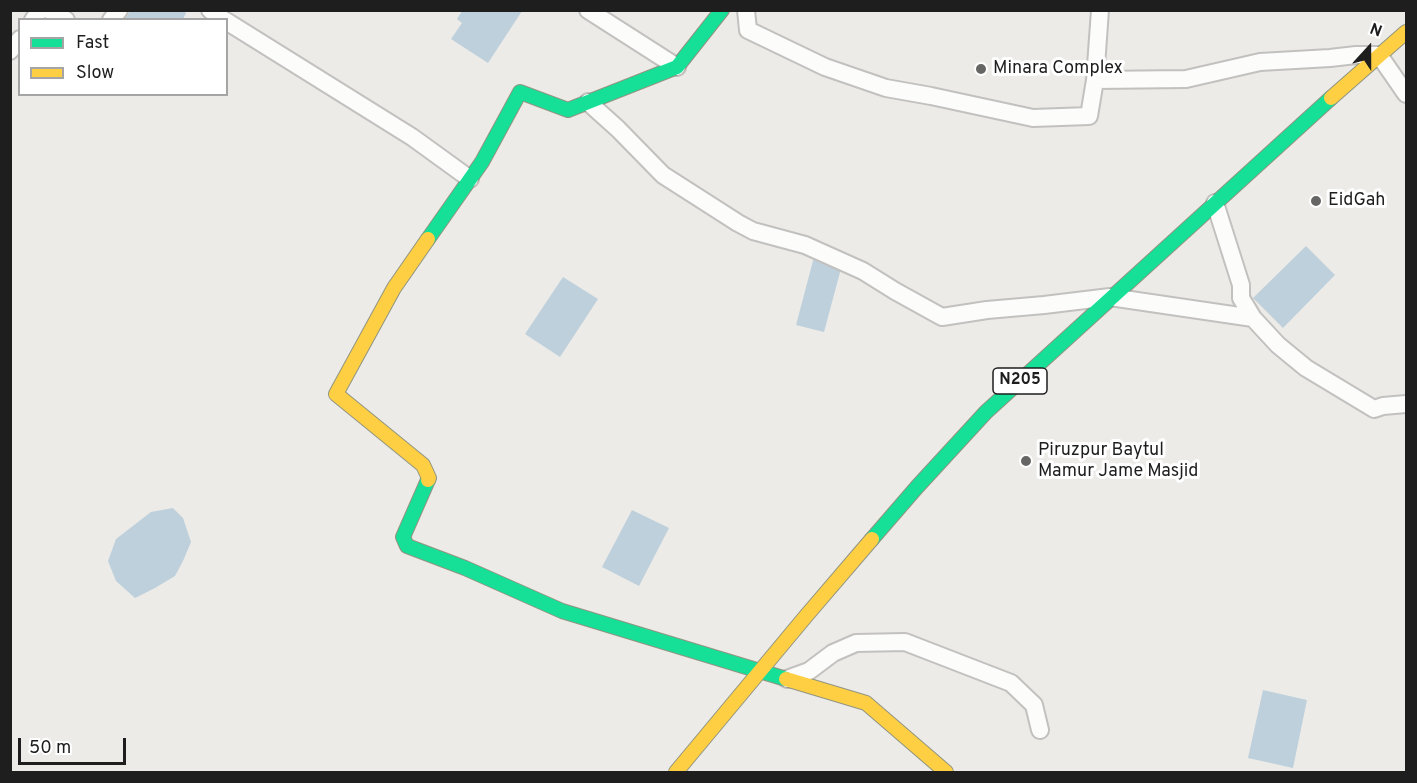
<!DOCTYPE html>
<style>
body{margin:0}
#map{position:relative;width:1417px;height:783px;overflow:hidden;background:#ecebe7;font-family:Overpass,sans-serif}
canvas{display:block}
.frame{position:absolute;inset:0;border:12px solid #1e1e1e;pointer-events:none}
.legend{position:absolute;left:18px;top:18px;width:210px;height:78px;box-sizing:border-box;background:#fff;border:2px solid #a5a5a5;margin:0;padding:8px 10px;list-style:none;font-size:18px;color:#1e1e1e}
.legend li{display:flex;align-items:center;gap:12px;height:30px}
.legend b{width:30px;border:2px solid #a5a5a5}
.north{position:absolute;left:1339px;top:18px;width:60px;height:60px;-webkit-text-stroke:4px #fff;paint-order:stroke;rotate:21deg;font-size:16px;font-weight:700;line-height:24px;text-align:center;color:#1e1e1e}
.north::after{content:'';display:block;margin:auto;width:21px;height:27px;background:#1e1e1e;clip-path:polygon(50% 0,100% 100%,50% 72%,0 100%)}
.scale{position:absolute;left:18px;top:738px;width:108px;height:27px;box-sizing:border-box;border:3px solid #1e1e1e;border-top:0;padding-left:8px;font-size:18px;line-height:21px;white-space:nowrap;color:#1e1e1e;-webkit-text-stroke:4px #fff;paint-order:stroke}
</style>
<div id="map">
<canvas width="1417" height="783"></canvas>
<div class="frame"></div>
<ul class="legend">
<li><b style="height:8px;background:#16e098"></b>Fast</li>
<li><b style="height:8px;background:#ffcf43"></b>Slow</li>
</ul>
<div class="north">N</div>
<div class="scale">50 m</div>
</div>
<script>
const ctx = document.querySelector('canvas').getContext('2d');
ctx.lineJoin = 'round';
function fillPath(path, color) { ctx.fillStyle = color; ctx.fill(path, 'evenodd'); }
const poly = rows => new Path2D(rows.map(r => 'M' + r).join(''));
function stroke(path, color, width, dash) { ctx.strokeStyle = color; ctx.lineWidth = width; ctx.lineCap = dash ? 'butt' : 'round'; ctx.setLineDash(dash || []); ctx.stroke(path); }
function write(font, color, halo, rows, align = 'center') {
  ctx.font = font + ' Overpass,sans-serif'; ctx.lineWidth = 6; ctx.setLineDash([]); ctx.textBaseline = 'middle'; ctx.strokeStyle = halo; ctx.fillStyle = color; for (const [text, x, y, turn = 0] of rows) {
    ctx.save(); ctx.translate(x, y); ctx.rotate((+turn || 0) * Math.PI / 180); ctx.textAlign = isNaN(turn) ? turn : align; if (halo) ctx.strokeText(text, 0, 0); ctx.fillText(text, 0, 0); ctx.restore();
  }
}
const water = poly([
 [184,11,186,13,183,19,125,19,130,11],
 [462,11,462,10,522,11,488,63,451,39,462,23,457,19],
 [1306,246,1335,275,1283,328,1253,298],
 [814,257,842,265,824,332,796,325],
 [563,277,598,299,560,357,525,334],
 [173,508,183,518,191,542,183,561,175,576,155,588,135,598,116,581,108,561,116,539,151,512],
 [632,510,669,528,639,586,602,567],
 [1263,690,1307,700,1293,768,1248,758]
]);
const street = poly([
 [49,10,66,20],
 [210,10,224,20],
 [588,10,677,67],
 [746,10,748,30,825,67,886,88,931,96,1033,118,1089,116,1095,80,1100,10],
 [33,20,40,10],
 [111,20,119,10],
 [226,21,412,137,470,179],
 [10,51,20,39],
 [1095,80,1186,79,1260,62,1330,58,1356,55,1379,55,1406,94],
 [588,102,618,129,663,175,738,223,753,231,805,245,863,271,895,291,942,317,987,310,1044,305,1110,297,1253,318,1278,345,1306,368,1374,409,1383,406,1406,404],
 [1215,203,1241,285,1241,298,1253,318],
 [787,679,809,671,833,653,856,643,905,642,1011,683,1034,705,1040,730]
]);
const fast = poly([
 [428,239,482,162,520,92,568,110,677,67,722,10],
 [428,480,403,537,407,546,465,568,562,611,786,679],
 [872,539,917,487,986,412,1331,98]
]);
const slow = poly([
 [1331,98,1406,32],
 [428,239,394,288,336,394,423,465,429,478,428,480],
 [786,679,866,703,946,772],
 [676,772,806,616,872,539]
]);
const markers = [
 [981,69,6,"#666664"],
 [1316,201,6,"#666664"],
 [1026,461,6,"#666664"]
];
const shields = [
 [1020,381,54]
];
const shieldNames = [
 ["N205",1020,381]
];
const poiNames = [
 ["Minara Complex",993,69],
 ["EidGah",1328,201],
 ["Piruzpur Baytul",1038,451],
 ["Mamur Jame Masjid",1038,472]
];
fillPath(water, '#bed0dc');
stroke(street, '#c2c1bf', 20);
stroke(fast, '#909481', 16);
stroke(slow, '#909481', 16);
stroke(street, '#fcfcfb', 16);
stroke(fast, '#16e098', 14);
stroke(slow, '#ffcf43', 14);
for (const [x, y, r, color] of markers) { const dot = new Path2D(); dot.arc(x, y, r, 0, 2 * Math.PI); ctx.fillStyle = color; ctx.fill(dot); stroke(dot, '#fff', 2); }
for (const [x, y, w] of shields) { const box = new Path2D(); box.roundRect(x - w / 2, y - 13, w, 26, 4.5); ctx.fillStyle = '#fff'; ctx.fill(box); stroke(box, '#1e1e1e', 1.5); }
write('bold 16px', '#1e1e1e', null, shieldNames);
write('18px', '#1e1e1e', '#fff', poiNames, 'left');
</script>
